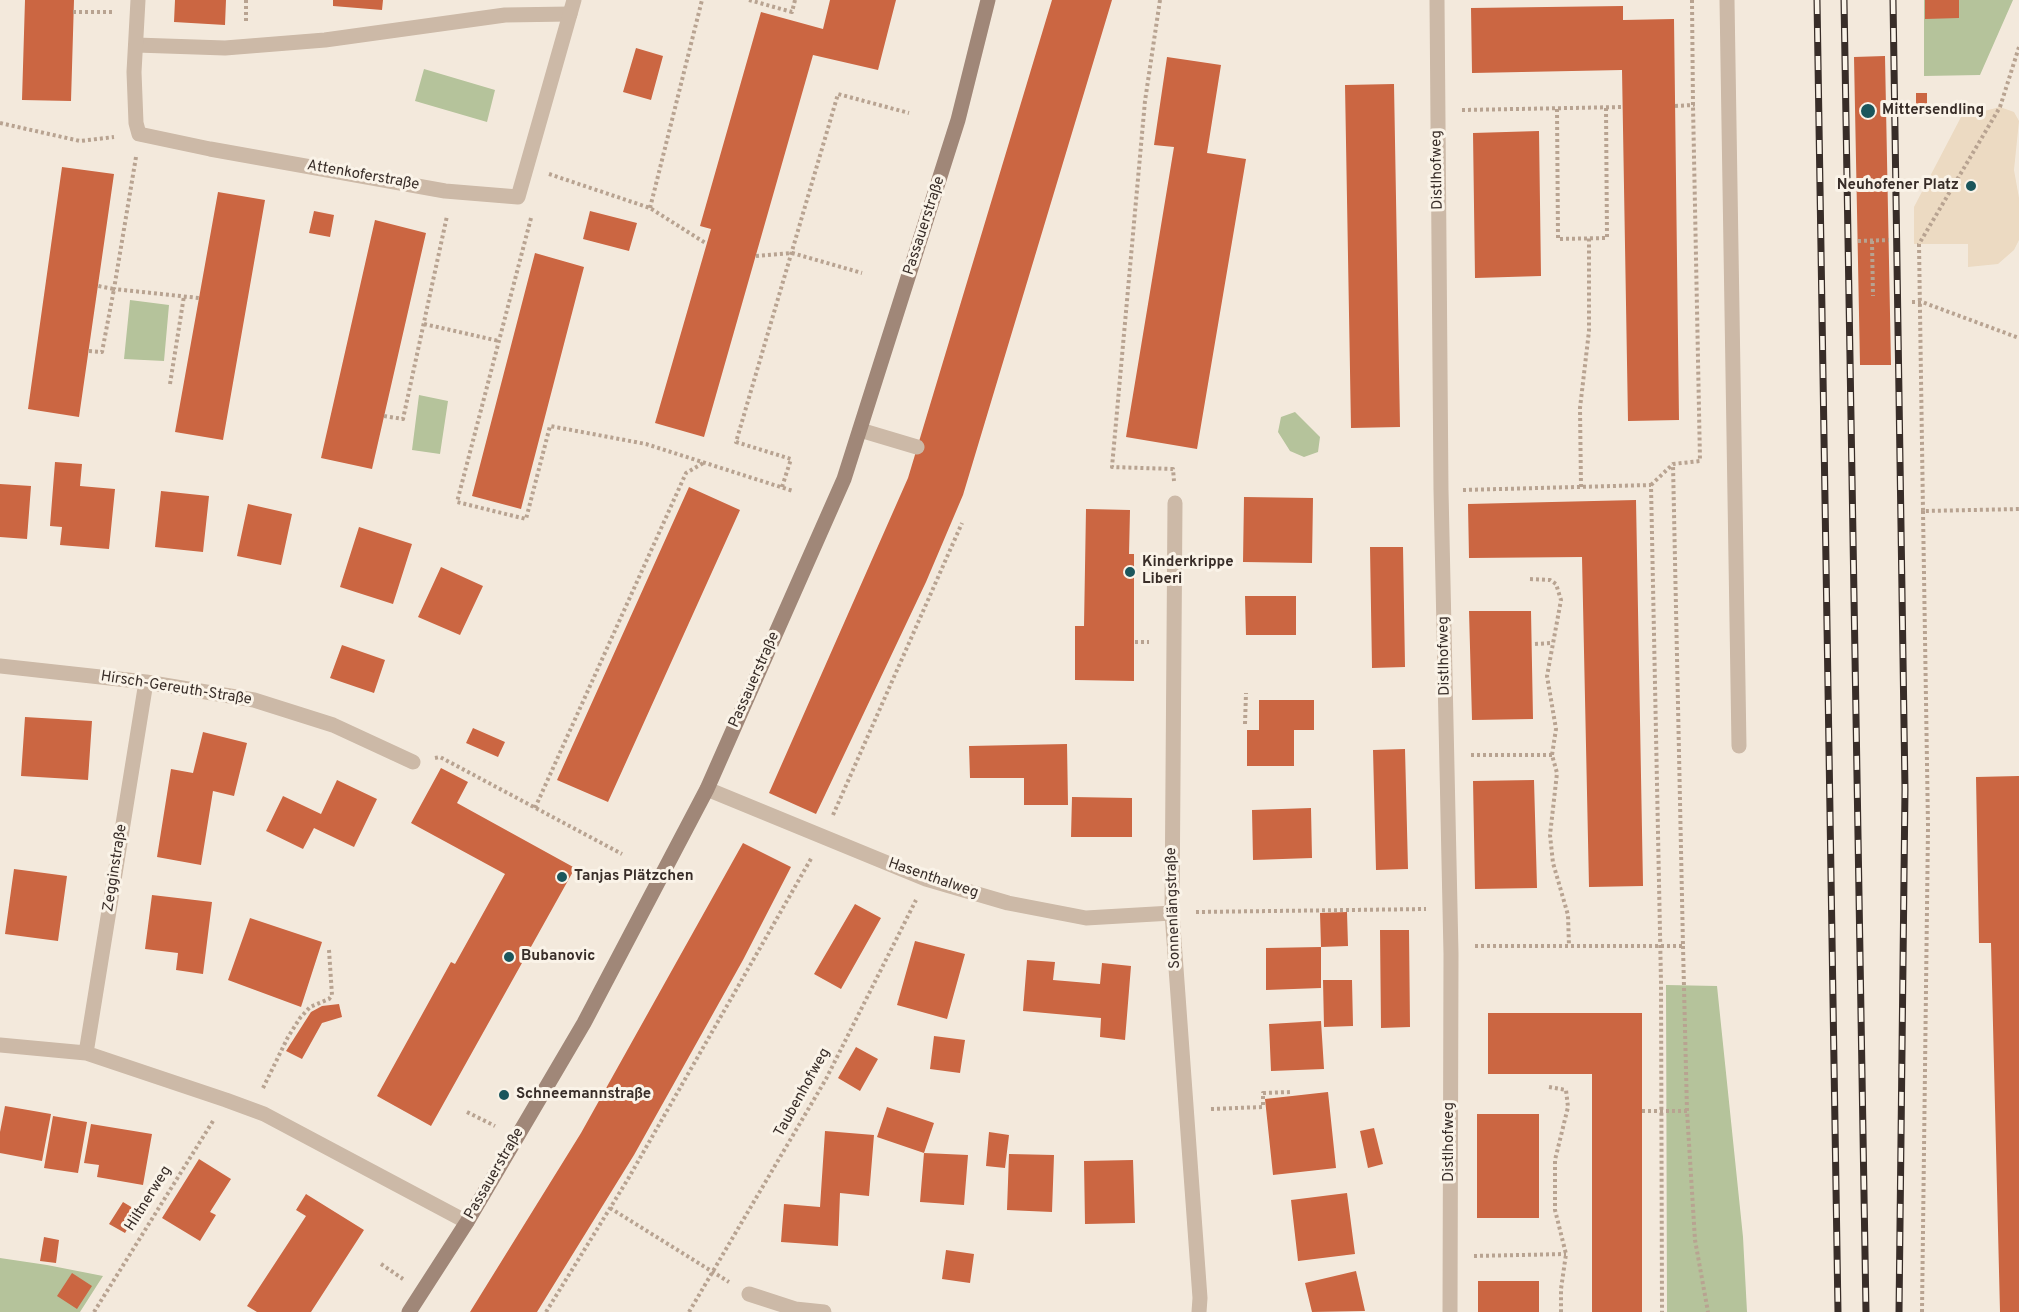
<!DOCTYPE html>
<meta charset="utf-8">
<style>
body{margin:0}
canvas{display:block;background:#f3e9dc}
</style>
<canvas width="2019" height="1312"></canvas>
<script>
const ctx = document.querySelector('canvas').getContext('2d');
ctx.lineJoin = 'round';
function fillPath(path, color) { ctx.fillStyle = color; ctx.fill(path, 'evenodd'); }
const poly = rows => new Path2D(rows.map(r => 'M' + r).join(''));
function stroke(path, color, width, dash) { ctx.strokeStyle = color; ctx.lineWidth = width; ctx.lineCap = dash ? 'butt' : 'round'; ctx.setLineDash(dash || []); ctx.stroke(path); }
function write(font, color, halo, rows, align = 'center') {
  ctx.font = font + ' Overpass,sans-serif'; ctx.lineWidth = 6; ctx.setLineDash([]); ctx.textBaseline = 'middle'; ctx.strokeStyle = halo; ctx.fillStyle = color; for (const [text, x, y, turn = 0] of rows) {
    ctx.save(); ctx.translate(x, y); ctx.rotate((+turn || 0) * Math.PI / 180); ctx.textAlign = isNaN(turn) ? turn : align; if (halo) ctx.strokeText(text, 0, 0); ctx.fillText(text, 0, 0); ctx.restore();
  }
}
const green = poly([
 [1924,0,2013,0,1980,75,1924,76],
 [424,69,495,90,487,122,415,101],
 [130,300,169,305,164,361,124,359],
 [419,395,448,401,440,454,412,450],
 [1295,412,1320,437,1318,452,1304,457,1290,451,1278,432,1281,417],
 [1666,985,1717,986,1743,1237,1747,1312,1667,1312],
 [0,1258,47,1265,103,1276,80,1312,0,1312]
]);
const plaza = poly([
 [2000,107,2014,112,2019,121,2014,170,2019,198,2019,240,2014,250,1998,264,1968,267,1968,244,1914,244,1914,207,1961,117]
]);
const building = poly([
 [25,0,74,0,71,101,22,100],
 [175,0,226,0,225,25,174,22],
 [333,0,383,0,382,10,333,6],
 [830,0,896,0,878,70,813,55,704,437,655,423,711,229,700,226,761,12,823,29],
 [1052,0,1112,0,963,495,926,582,816,814,769,793,908,478],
 [1925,0,1959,0,1959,18,1925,19],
 [1623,6,1623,20,1674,19,1679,420,1628,421,1622,70,1472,73,1471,8],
 [636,48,663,56,651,100,623,92],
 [1885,56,1891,365,1860,365,1854,57],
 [1167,57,1221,65,1207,153,1246,159,1197,449,1126,437,1174,147,1154,145],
 [1394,84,1400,427,1351,428,1345,85],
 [1916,93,1927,93,1927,110,1916,110],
 [1539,131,1541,276,1475,278,1473,133],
 [62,167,114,174,79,417,28,409],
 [218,192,265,200,223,440,175,432],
 [314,211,334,215,330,237,309,233],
 [590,211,637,223,629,251,583,239],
 [375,220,426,233,372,469,321,458],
 [535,253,584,267,521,509,472,496],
 [55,462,82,464,80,486,115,489,109,549,60,545,62,527,50,526],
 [0,484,31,486,27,539,0,537],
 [689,487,740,510,608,802,557,780],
 [161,491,209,496,203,552,155,547],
 [1244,497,1313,498,1312,563,1243,562],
 [1636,500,1643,886,1589,887,1582,557,1469,558,1468,504],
 [248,504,292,514,281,565,237,556],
 [1086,509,1130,510,1129,554,1134,554,1134,681,1075,680,1075,626,1084,626],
 [359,527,412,544,393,604,340,587],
 [1370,547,1403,547,1405,667,1372,668],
 [441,567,483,586,460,635,418,617],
 [1245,596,1296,596,1296,635,1246,635],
 [1469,611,1531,611,1533,719,1472,720],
 [342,645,385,660,374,693,330,678],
 [1259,700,1314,700,1314,730,1294,730,1294,766,1247,766,1247,730,1259,730],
 [25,717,92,721,88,780,21,776],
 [473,728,505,742,498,757,466,743],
 [203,732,247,743,234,796,213,791,201,865,157,857,171,769,193,773],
 [1067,744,1068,805,1024,805,1024,778,970,778,969,746],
 [1405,749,1408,869,1376,870,1373,750],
 [441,768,468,782,457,803,575,868,431,1126,377,1096,451,962,455,964,505,874,411,823],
 [2019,776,2019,1312,2000,1312,1991,943,1979,943,1976,777],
 [337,780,377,799,354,847,314,828,303,849,266,831,283,796,321,814],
 [1534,780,1537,888,1475,889,1473,781],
 [1072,797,1132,798,1132,837,1071,837],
 [1311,808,1312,858,1253,860,1252,810],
 [743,843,791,867,743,960,634,1155,537,1312,470,1312,581,1133],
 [14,869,67,876,58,941,5,934],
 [152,895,212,902,203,974,176,970,178,953,145,949],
 [855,904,881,918,841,989,814,974],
 [1347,912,1348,946,1321,947,1320,913],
 [250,918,322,942,301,1007,228,980],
 [1380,930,1409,930,1410,1027,1381,1028],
 [915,941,965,954,947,1019,897,1005],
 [1321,947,1321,988,1266,990,1266,948],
 [1027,960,1055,962,1053,980,1100,984,1102,963,1131,966,1125,1040,1100,1037,1101,1018,1023,1011],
 [1323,980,1352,980,1353,1026,1324,1027],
 [339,1004,342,1017,322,1023,302,1059,286,1051,311,1012,322,1006],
 [1488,1013,1642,1013,1642,1312,1592,1312,1592,1074,1488,1074],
 [1321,1021,1324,1069,1271,1071,1269,1024],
 [934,1036,965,1040,960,1073,930,1069],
 [856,1047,878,1059,860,1091,838,1078],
 [1328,1092,1336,1168,1273,1175,1265,1099],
 [5,1106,51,1114,42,1161,0,1153,0,1132],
 [887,1107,934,1123,924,1153,877,1137],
 [1477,1114,1539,1114,1539,1218,1477,1218],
 [53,1116,87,1122,78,1173,44,1168],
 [91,1124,152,1134,143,1185,97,1177,99,1165,84,1163],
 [1374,1128,1383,1164,1368,1168,1360,1131],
 [825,1131,874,1135,869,1196,840,1193,838,1246,781,1242,784,1204,820,1207],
 [989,1132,1009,1135,1005,1168,986,1166],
 [924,1153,968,1155,964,1205,920,1202],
 [1009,1154,1054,1155,1052,1212,1007,1210],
 [199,1159,231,1179,210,1212,216,1215,200,1241,162,1218],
 [1133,1160,1135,1223,1085,1224,1084,1161],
 [1347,1193,1355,1254,1298,1261,1291,1200],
 [306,1194,364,1230,311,1312,257,1312,247,1306,306,1216,296,1210],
 [123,1202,138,1211,125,1233,109,1224],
 [44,1237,59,1240,56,1263,40,1261],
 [946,1250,974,1254,970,1283,942,1279],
 [1356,1271,1365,1311,1312,1312,1305,1283],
 [72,1273,92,1286,77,1309,57,1296],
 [1478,1281,1539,1281,1539,1312,1478,1312]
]);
const path = poly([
 [246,0,246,23],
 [749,0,792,12,795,0],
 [1160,0,1145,101,1112,467,1173,469,1174,481],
 [73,12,113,12],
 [2019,47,2000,107,1919,244,1923,511,2019,509],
 [1675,106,1693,105,1692,0],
 [1557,109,1558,239,1607,238,1606,107],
 [1462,110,1623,107],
 [0,123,80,141,114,137],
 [136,157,114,289,199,298],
 [549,174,650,208,707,244],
 [650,208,702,0],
 [531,218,457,502,526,519,550,426,646,444,793,491],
 [1858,241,1889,240],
 [1872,241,1873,296],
 [756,256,792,253,862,273],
 [1912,302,1922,302,2019,338],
 [424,324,499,341],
 [89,351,102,352,114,289,98,286],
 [170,384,184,296],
 [384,416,403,419,447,216],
 [1651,485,1673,464,1700,461,1693,105],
 [782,487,791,459,736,442,838,94,909,113],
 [1581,487,1580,408,1589,331,1589,238],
 [1463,490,1651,485,1661,982,1662,1312],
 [1530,579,1550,580,1556,584,1561,600,1547,676,1556,729,1552,755,1557,773,1550,835,1553,863,1568,915,1569,946],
 [1135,642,1149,642],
 [1535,644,1552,643],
 [1245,724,1246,693],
 [1471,755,1552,755],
 [435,758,440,757,622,854],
 [535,808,686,473,705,462],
 [833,815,962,523],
 [1196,912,1426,909],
 [1475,946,1683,946,1673,464],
 [1683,946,1687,1111],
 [1549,1087,1566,1090,1568,1107,1555,1160,1555,1210,1566,1254,1561,1289,1561,1312],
 [263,1088,288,1037,300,1018,310,1007,329,999,332,995,329,950],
 [1211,1109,1263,1107,1263,1093,1291,1092],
 [1642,1111,1687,1111,1695,1240,1708,1312],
 [467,1112,495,1126],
 [610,1208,729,1282],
 [1474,1256,1566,1254],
 [381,1264,403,1279],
 [94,1312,213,1121],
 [546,1312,628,1179,812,857],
 [689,1312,826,1079,916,900],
 [1922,1312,1928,827,1923,511]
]);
const lane = poly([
 [1727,0,1739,746],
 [136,45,225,48,325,40,505,15,570,14],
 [860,430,917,447]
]);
const street = poly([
 [138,0,134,72,136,123,139,134,210,149,445,191,518,197,574,0],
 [1437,0,1441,490,1451,954,1450,1312],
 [1175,503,1172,913,1200,1298,1199,1312],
 [0,666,146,682,254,700,333,725,413,762],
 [707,789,926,879,1008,903,1086,918,1172,913],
 [0,1045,86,1053,226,1100,264,1114,467,1222],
 [86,1053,146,682],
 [749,1294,795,1309,824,1312]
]);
const secondary = poly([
 [409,1312,467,1222,584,1023,707,789,844,479,958,120,988,0]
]);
const rail = poly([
 [1817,0,1838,1312],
 [1844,0,1866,1312],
 [1893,0,1905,789,1899,1312]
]);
const markers = [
 [1868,111,8,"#1b565c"],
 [1971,186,6,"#1b565c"],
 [1130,572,6,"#1b565c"],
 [562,877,6,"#1b565c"],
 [509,957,6,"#1b565c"],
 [504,1095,6,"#1b565c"]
];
const poiNames = [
 ["Mittersendling",1882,111],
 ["Neuhofener Platz",1959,186,"right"],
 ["Kinderkrippe",1142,563],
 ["Liberi",1142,580],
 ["Tanjas Plätzchen",574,877],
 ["Bubanovic",521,957],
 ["Schneemannstraße",516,1095]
];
const streetNames = [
 ["Distlhofweg",1438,170,-91],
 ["Attenkoferstraße",363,176,10],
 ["Passauerstraße",925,226,-72],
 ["Distlhofweg",1445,656,-91],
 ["Passauerstraße",755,680,-66],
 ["Hirsch-Gereuth-Straße",176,689,9],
 ["Zegginstraße",116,868,-81],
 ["Hasenthalweg",933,879,19],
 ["Sonnenlängstraße",1174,908,-92],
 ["Taubenhofweg",803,1093,-61],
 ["Distlhofweg",1450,1142,-90],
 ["Passauerstraße",495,1174,-60],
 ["Hiltnerweg",149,1199,-58]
];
fillPath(green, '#b5c39b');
fillPath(plaza, '#ecdac2');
fillPath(building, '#cb6642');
stroke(path, '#b8a391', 4, [3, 3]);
stroke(lane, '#ccb9a7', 15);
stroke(street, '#ccb9a7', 15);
stroke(secondary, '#a08778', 15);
stroke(rail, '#382d28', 7);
stroke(rail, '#faf3e8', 4.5, [14]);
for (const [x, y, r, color] of markers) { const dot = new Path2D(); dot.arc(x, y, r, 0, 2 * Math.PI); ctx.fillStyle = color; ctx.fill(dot); stroke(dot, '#faf3e8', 2); }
write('bold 15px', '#382d28', '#faf3e8', poiNames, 'left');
write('15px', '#382d28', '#faf3e8', streetNames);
</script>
